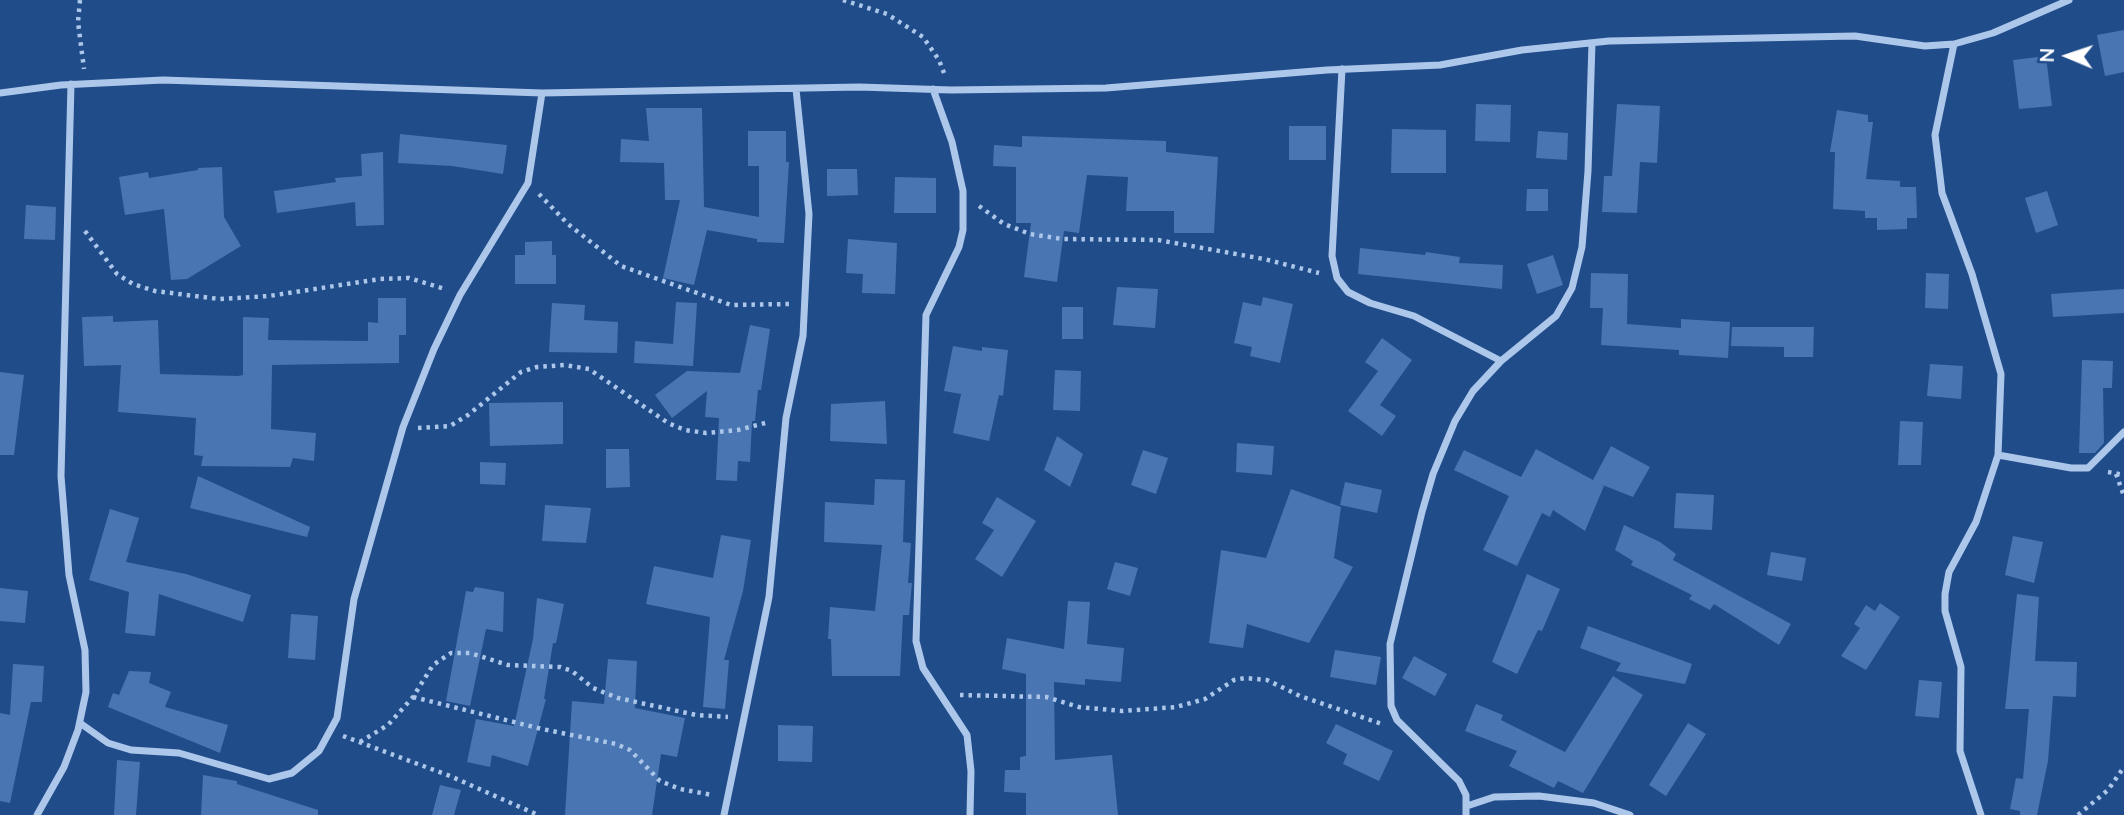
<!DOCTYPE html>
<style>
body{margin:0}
#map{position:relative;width:2124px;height:815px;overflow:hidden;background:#204c8a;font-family:Lato,sans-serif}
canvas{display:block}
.north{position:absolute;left:2033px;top:21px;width:70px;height:70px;-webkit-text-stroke:5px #204c8a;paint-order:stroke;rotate:272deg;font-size:19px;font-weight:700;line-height:28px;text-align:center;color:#fff}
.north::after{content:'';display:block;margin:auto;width:24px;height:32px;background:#fff;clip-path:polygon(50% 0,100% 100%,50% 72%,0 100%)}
</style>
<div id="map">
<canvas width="2124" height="815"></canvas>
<div class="north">N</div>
</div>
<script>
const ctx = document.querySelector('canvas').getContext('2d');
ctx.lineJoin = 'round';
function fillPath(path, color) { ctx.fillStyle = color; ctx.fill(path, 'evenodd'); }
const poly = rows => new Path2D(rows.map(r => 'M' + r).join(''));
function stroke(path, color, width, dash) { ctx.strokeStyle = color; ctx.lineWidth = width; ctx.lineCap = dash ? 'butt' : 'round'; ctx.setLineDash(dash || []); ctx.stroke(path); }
const building = poly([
 [2124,30,2124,72,2105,76,2097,35],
 [2046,56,2052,106,2019,109,2013,60],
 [1476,104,1511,105,1510,142,1475,141],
 [1617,104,1660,106,1657,163,1640,162,1637,213,1602,212,1604,176,1612,176],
 [646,108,702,108,704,207,759,217,759,166,748,166,748,131,786,131,786,162,789,162,784,243,757,242,757,239,707,230,694,285,663,278,680,200,665,200,664,163,620,162,621,139,649,141],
 [1837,110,1868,115,1868,122,1873,122,1866,179,1900,181,1900,187,1916,187,1917,218,1907,218,1907,229,1877,230,1877,218,1865,218,1865,211,1833,209,1835,152,1830,152],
 [1289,126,1326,126,1326,160,1289,160],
 [1392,129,1446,130,1446,173,1391,173],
 [1538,131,1568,133,1567,160,1536,158],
 [400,134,507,145,503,174,452,166,398,163],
 [1022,136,1166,141,1166,152,1218,157,1214,233,1174,233,1174,211,1126,211,1128,177,1087,175,1079,233,1064,231,1057,282,1024,277,1031,223,1016,223,1016,167,993,166,994,145,1022,147],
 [383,152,384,225,356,226,355,202,277,213,274,191,336,182,335,178,362,176,361,154],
 [222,167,224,217,241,246,187,279,171,280,164,209,125,215,119,177,148,172,149,178,198,170,198,168],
 [827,169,857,169,858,195,827,196],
 [895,177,936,178,936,213,894,213],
 [1527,189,1548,189,1548,211,1526,211],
 [2047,191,2058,225,2036,233,2025,198],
 [26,205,56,207,55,240,24,239],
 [848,239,897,243,895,294,862,293,863,274,846,273],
 [552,241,552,255,556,255,556,284,515,284,515,255,525,255,525,242],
 [1360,248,1425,255,1426,252,1460,257,1459,263,1503,265,1502,289,1358,274],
 [1553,255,1563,285,1537,294,1527,264],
 [1591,273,1628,274,1627,324,1681,328,1681,319,1730,322,1728,358,1679,355,1679,350,1601,345,1603,308,1590,308],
 [1926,273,1949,274,1948,309,1925,308],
 [1117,287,1158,289,1155,328,1113,325],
 [2124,289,2124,313,2053,317,2051,294],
 [1263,297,1293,304,1280,363,1250,356,1252,347,1234,343,1243,302,1261,306],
 [378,298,406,298,406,335,399,335,399,363,272,365,271,429,316,433,314,461,293,458,290,467,201,466,203,456,194,455,196,418,118,412,121,365,84,366,82,317,113,316,113,322,158,320,160,374,238,376,243,375,243,317,269,318,268,340,368,341,368,322,378,323],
 [676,302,697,303,693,366,634,363,635,341,673,344],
 [552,303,585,305,584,320,618,322,617,353,549,352],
 [1062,307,1083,307,1083,339,1062,339],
 [750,325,770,329,761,390,758,390,755,421,752,421,750,462,738,461,737,481,716,480,719,418,705,417,707,391,672,418,655,395,687,371,740,373],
 [1732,327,1814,327,1813,357,1784,357,1784,347,1731,346],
 [1382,338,1412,360,1380,405,1396,416,1382,436,1348,411,1378,371,1365,362],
 [953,346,982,351,982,347,1008,350,1003,396,999,395,989,441,953,433,961,394,944,391],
 [2082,360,2113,361,2112,388,2103,388,2104,443,2095,453,2079,453],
 [1930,364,1963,366,1961,399,1927,396],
 [1055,370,1081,371,1080,411,1053,410],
 [0,372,24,375,14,455,0,455],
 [885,401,887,444,830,441,831,404],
 [563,402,563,444,490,446,489,403],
 [1900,421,1923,422,1921,465,1898,465],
 [1057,436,1083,454,1070,487,1044,470],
 [1237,443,1274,446,1272,475,1236,472],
 [1611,446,1650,467,1633,497,1600,484,1604,486,1585,531,1553,510,1550,517,1542,513,1517,566,1483,550,1509,496,1454,470,1464,450,1521,477,1536,449,1593,480],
 [606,449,629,449,630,487,606,488],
 [1143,450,1168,458,1156,494,1131,485],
 [480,462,506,463,505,485,480,484],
 [198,476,310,527,307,537,190,508],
 [875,479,905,480,903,542,911,543,908,583,912,583,909,615,903,615,900,676,832,676,831,639,828,639,830,607,875,611,882,545,824,542,825,502,874,505],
 [1345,482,1382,490,1377,513,1340,505],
 [1291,489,1341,507,1334,558,1353,567,1309,643,1247,624,1243,648,1209,643,1221,550,1266,558],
 [1676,493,1714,495,1712,530,1674,528],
 [997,497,1036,521,1002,577,975,559,994,530,982,523],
 [545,505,591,508,586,543,542,541],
 [110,509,139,518,126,562,186,574,251,595,243,622,159,594,155,636,125,633,129,592,89,580],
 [1624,525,1660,542,1676,554,1673,560,1791,624,1779,645,1714,604,1710,610,1689,599,1692,595,1631,565,1633,561,1615,550],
 [721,535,751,540,743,591,724,660,729,660,725,709,703,707,710,617,646,604,654,566,713,578],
 [2013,536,2043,542,2034,583,2005,575],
 [1771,552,1806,558,1802,581,1767,575],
 [1115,562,1138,568,1130,596,1107,589],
 [1527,574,1560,589,1542,631,1538,630,1517,674,1492,662],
 [475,587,504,592,503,632,486,629,470,706,446,701,466,591,473,592],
 [0,588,28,591,25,623,0,621],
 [2017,594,2039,597,2035,661,2077,662,2076,697,2053,696,2048,761,2037,815,2020,815,2020,811,2010,809,2016,778,2023,779,2029,709,2005,709],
 [537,598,564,604,556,643,553,643,544,699,546,699,528,766,492,755,490,767,467,762,476,719,514,726,533,639],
 [1068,601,1090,602,1087,644,1124,648,1121,682,1085,679,1085,685,1054,682,1055,760,1112,755,1118,815,1026,815,1026,793,1004,792,1005,770,1020,770,1020,757,1026,756,1026,674,1002,669,1007,638,1064,649],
 [1880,603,1900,617,1866,670,1841,656,1860,628,1854,624,1866,605,1875,611],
 [291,614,318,616,315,660,288,658],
 [1588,626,1692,664,1685,684,1616,671,1621,663,1580,648],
 [1335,650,1381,657,1376,685,1330,677],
 [1414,656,1447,674,1435,696,1402,678],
 [608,659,637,661,635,708,685,718,677,757,661,754,652,815,565,815,572,701,604,704],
 [13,664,44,666,42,702,31,702,10,803,0,801,0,713,10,715],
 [129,671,151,672,149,683,171,692,165,707,228,725,220,753,108,707,113,693,119,695],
 [1613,676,1643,695,1583,793,1558,781,1554,788,1509,766,1517,751,1465,731,1476,704,1503,715,1501,720,1565,752],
 [1919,680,1942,682,1939,718,1915,716],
 [1688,723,1706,734,1666,796,1649,785],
 [1336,724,1393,751,1379,781,1343,764,1347,754,1326,743],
 [778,725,813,726,812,762,778,761],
 [117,760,140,762,136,815,114,815],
 [203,775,237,781,237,784,318,810,318,815,201,815],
 [440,785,461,790,454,815,432,815]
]);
const path = poly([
 [80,0,78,22,84,69],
 [843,0,887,14,923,37,939,60,944,73],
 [539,194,568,224,621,266,731,305,790,304],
 [979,206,1004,224,1030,234,1062,239,1158,240,1264,259,1319,273],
 [85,231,117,274,133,284,155,291,219,299,269,296,380,279,409,278,445,289],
 [418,428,450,426,468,415,521,372,537,367,564,365,589,369,668,423,685,430,706,433,738,430,769,422],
 [2108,472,2124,475],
 [2116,474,2124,496],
 [960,695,1046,697,1079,707,1122,711,1176,707,1205,699,1234,680,1245,678,1267,680,1300,696,1382,724],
 [413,697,542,729,616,744,630,750,660,781,680,789,712,795],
 [343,736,450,776,538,815],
 [360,742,388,725,413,697,433,665,451,653,470,653,508,665,560,667,572,671,593,688,618,698,696,715,728,717],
 [2078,815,2108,790,2124,767]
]);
const minor = poly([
 [1954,44,1935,135,1942,193,1972,274,2001,374,1998,455,1976,522,1949,572,1945,594,1945,611,1961,667,1960,751,1981,815],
 [1342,69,1332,256,1337,278,1348,292,1370,303,1414,316,1501,361],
 [933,89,952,142,963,191,963,230,959,247,926,315,916,641,923,668,967,735,971,771,970,815],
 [0,93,61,85,163,80,542,93,859,87,951,90,1106,88,1327,70,1440,65,1522,50,1609,41,1855,36,1925,46,1954,44,1993,33,2069,0],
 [1998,455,2071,468,2088,468,2124,432],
 [80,723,108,743,131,750,179,753,269,779,292,773,319,751,337,718,354,599,403,427,434,349,460,295,528,183,542,93],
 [1467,806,1494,797,1539,796,1594,803,1630,815],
 [37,815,64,767,78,730,86,692,85,650,69,575,61,476,71,84],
 [724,815,769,597,786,418,803,336,809,214,796,89],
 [1466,815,1466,795,1459,781,1397,720,1391,706,1390,644,1422,512,1433,474,1455,421,1473,391,1501,361,1556,316,1572,288,1582,247,1588,171,1592,43]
]);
fillPath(building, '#4975b2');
stroke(path, '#adc7eb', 4.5, [3.5, 5]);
stroke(minor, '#adc7eb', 7);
</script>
